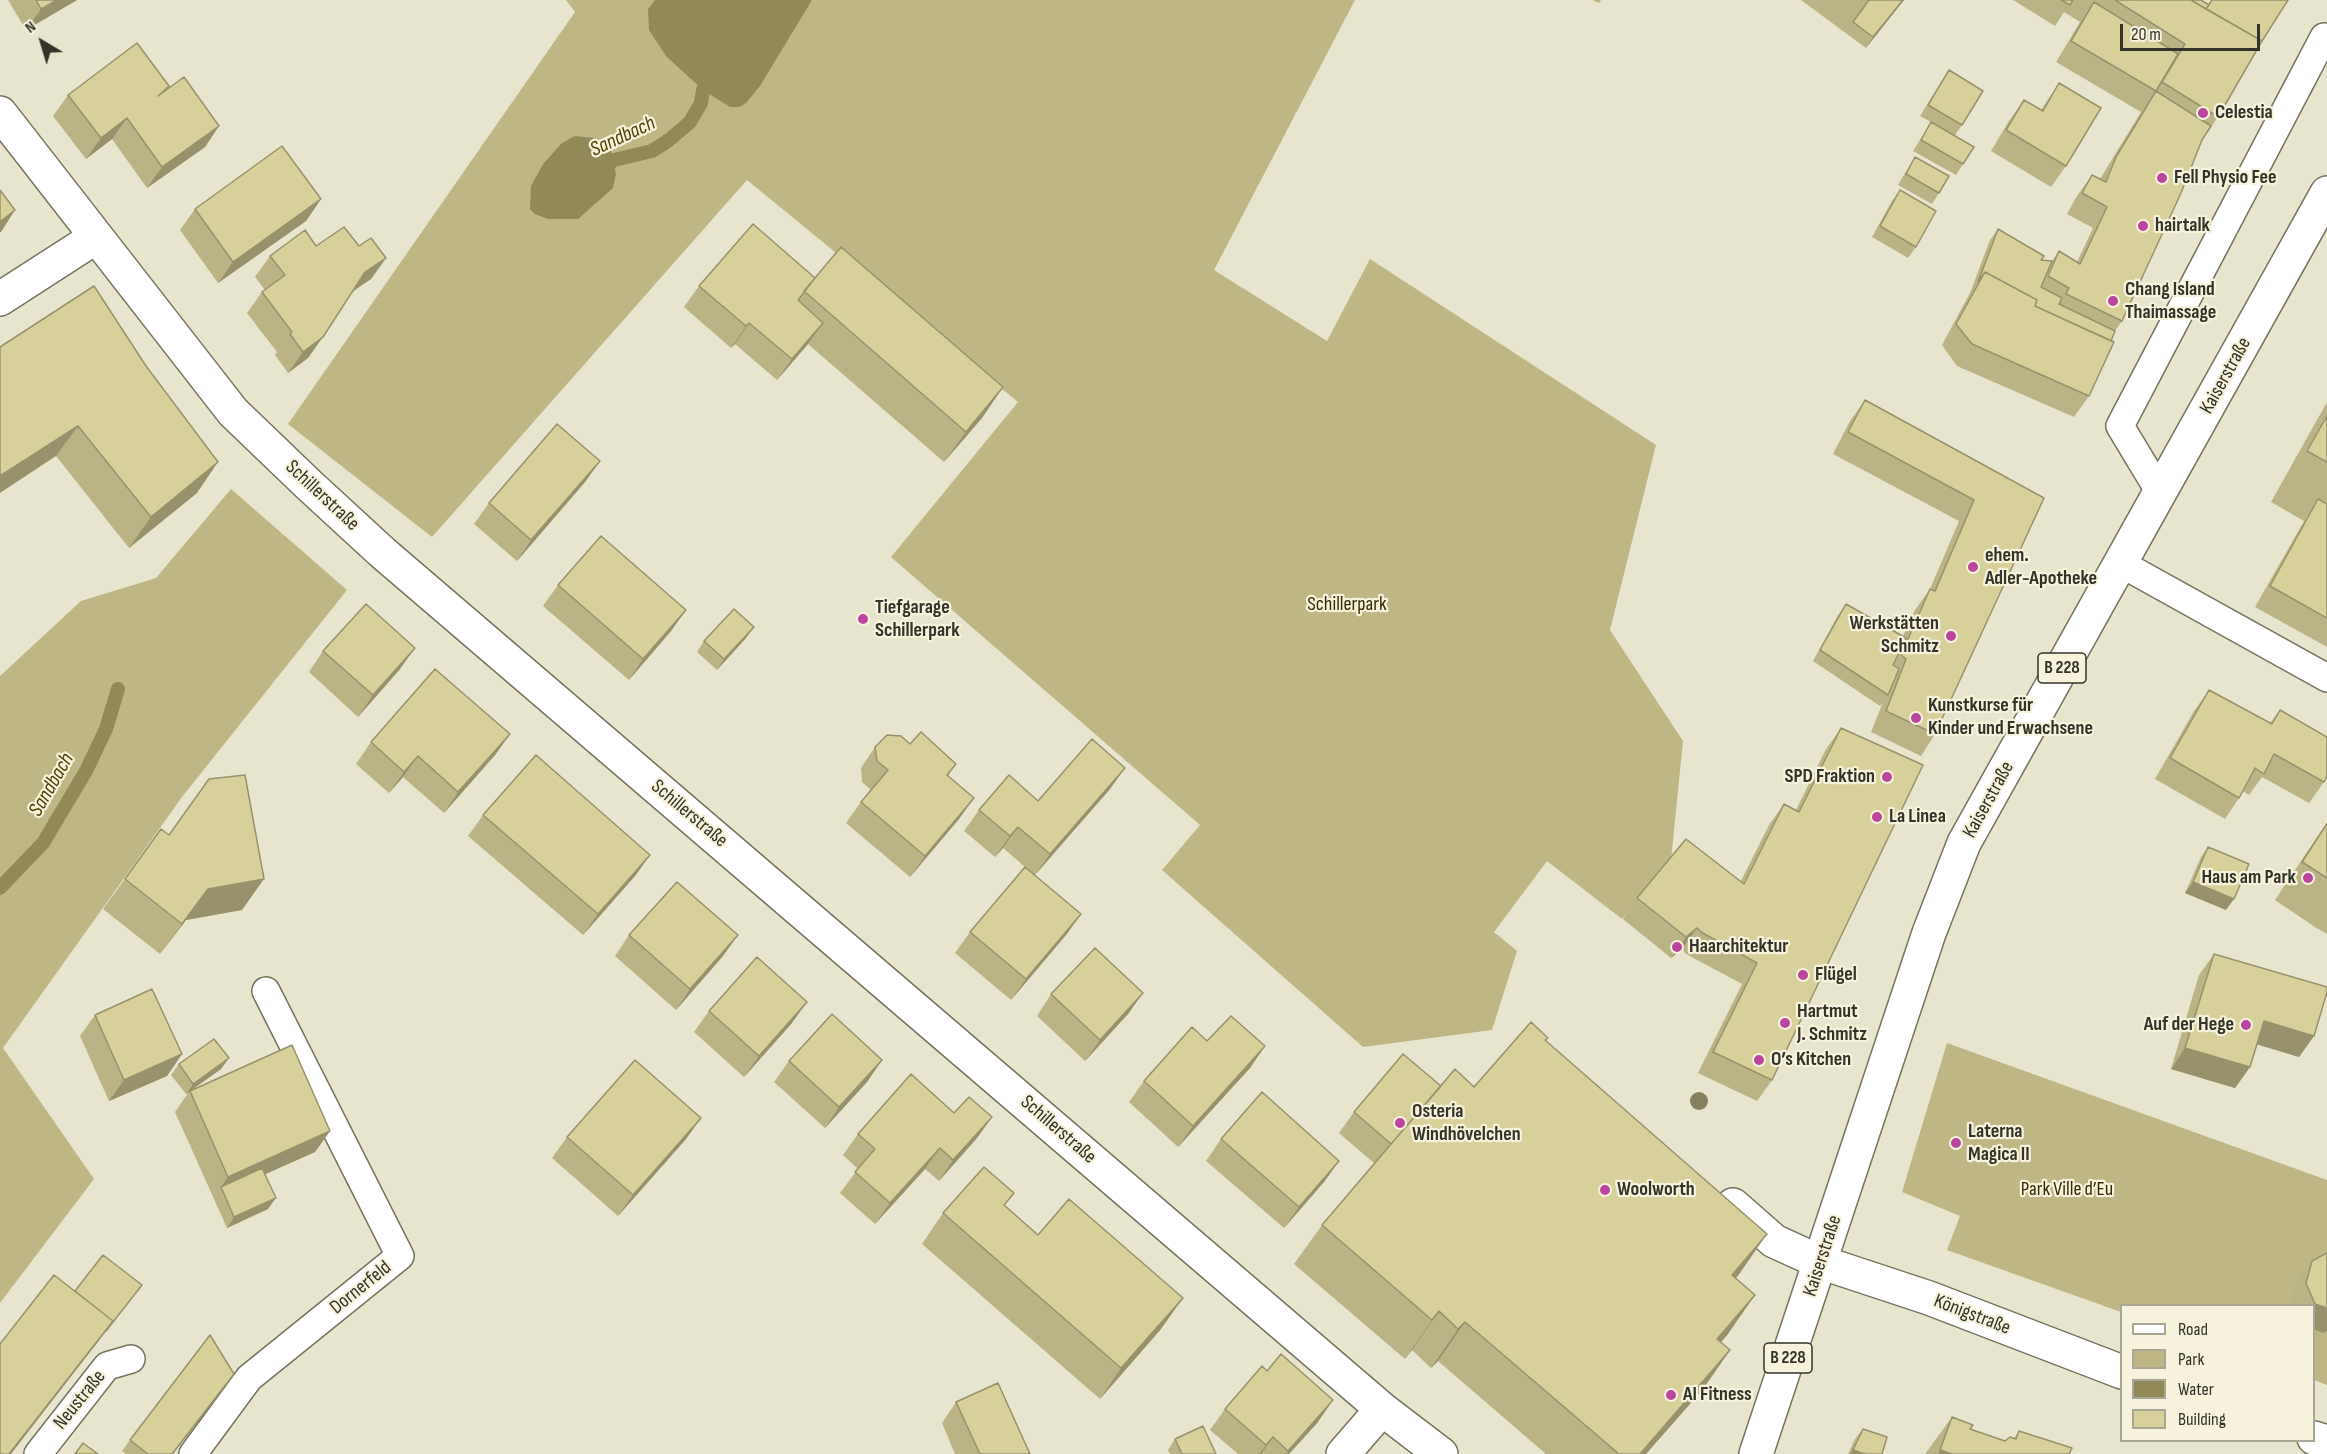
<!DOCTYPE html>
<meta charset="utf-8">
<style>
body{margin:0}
#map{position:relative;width:2327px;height:1454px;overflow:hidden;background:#e8e5ce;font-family:"Sofia Sans Condensed",sans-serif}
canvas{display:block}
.legend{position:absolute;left:2120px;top:1304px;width:195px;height:138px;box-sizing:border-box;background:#f6f2dc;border:2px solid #a8a695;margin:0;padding:8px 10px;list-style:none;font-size:18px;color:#34332a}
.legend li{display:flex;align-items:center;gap:12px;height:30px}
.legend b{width:30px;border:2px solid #a8a695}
.north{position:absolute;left:12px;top:12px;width:60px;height:60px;-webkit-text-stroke:4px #f6f2dc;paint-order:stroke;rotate:322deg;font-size:16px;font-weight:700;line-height:24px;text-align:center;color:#34332a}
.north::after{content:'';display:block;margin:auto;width:21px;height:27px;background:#34332a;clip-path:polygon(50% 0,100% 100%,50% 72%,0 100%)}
.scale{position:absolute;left:2120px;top:24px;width:140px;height:27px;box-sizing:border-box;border:3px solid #34332a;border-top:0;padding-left:8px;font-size:18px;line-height:21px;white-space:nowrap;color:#34332a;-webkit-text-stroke:4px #f6f2dc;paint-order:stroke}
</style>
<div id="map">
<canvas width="2327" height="1454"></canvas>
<ul class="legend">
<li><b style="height:8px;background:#fff"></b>Road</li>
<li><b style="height:16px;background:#beb685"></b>Park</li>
<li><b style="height:16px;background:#918957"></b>Water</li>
<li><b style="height:16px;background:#d8d09b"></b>Building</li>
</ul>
<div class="north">N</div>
<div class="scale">20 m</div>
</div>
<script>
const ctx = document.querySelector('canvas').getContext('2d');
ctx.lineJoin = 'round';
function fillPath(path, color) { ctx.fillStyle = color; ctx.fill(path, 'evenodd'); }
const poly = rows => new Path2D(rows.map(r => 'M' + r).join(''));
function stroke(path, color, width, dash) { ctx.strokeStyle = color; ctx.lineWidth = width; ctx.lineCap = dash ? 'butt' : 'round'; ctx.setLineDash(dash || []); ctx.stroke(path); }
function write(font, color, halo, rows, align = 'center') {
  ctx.font = font + ' "Sofia Sans Condensed",sans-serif'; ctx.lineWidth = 4.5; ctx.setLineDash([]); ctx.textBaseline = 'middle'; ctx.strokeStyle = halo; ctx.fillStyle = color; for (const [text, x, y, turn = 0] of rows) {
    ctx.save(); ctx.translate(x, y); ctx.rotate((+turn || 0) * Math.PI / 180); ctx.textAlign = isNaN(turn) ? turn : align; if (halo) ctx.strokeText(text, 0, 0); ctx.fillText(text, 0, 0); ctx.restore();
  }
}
const green = poly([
 [566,0,1355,0,1214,270,1327,341,1370,259,1656,445,1610,630,1683,741,1671,860,1622,919,1547,861,1494,932,1517,951,1492,1030,1363,1047,1162,870,1200,825,891,557,1018,402,747,180,432,537,288,424,575,12],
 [231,489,347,590,182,797,3,1048,94,1179,0,1303,0,676,81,601,156,578],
 [1947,1043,2327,1180,2327,1385,2314,1380,2314,1306,2122,1306,2121,1312,1947,1250,1960,1216,1902,1192]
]);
const water = poly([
 [655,0,812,0,760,86,746,103,739,107,730,107,703,90,666,56,649,30,648,9],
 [574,136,595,138,611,150,616,174,613,188,578,219,548,219,535,214,530,209,531,186,543,164,561,144]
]);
const stream = poly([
 [600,170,614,160,652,151,669,140,690,122,701,103,703,90,714,76],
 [0,888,43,843,86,771,106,729,118,689]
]);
const lane = poly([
 [2161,494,2120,426,2324,37,2327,38],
 [2120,563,2327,678],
 [38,1454,107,1366,131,1359],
 [193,1454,249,1378,400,1256,266,991]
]);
const street = poly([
 [0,113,233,412,308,484,383,553,1382,1409,1441,1454],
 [0,299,96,237],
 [1733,1205,1774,1241,1820,1262,1929,1298,2122,1372],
 [2314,1438,2327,1442],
 [1343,1454,1382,1409]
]);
const primary = poly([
 [1756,1454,1929,933,1964,843,2327,193]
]);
const trees = [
 [1699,1101]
];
const wall = poly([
 [8,0,77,0,26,30],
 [1593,0,1601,0,1599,3],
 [1801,0,1904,0,1866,48],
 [2013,0,2201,0,2208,5,2211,0,2288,0,2262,41,2218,117,2202,140,2122,321,2115,331,2089,396,2074,417,1957,366,1942,345,1970,293,1990,240,1998,229,2041,260,2052,261,2059,251,2077,262,2093,228,2067,214,2077,196,2092,175,2100,179,2141,112,2056,62,2080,22,2064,12,2055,26],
 [1949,70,1962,125,1955,135,1963,164,1956,175,1913,151,1931,122,1920,116],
 [2059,83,2066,166,2051,187,1991,151,2009,121,2024,100,2041,110],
 [166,90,219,126,205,147,147,188,112,139,86,159,53,116,68,95],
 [1915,157,1939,193,1932,204,1898,185,1908,168],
 [1900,190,1916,247,1908,258,1872,237,1892,201],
 [321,199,306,221,218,283,180,230,195,209],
 [316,246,359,246,386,258,371,279,352,292,308,358,288,373,275,355,277,352,247,313,262,292,265,290,255,277,270,256],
 [815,278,1003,387,982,418,944,462,808,344,777,380,735,344,731,348,684,307,699,286],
 [0,347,197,493,129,548,56,456],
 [1865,400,2044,498,1935,734,1921,756,1871,732,1883,702,1880,706,1813,661,1838,615,1846,604,1903,636,1915,610,1930,589,1959,521,1833,454,1850,421],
 [2327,402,2327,647,2255,607,2304,521,2271,502],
 [600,461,585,482,517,561,474,524,489,503],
 [558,585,686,610,671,631,629,680,543,606],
 [746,638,717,670,697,652,704,641],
 [323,651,400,669,358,717,309,672],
 [2209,690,2270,723,2280,710,2324,782,2309,803,2262,777,2249,795,2243,791,2239,798,2225,819,2155,779,2194,711],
 [1841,728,1772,1080,1757,1101,1698,1073,1742,984,1686,954,1682,949,1671,958,1623,919,1637,898,1741,881,1769,825,1784,804,1796,810,1826,749],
 [510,734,495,755,444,813,403,777,389,793,356,764,371,742],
 [910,744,956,764,948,776,959,819,910,877,846,823,861,802,871,790,862,782,861,768,875,747],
 [1110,789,1035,875,1081,914,1066,935,1011,1000,955,953,970,932,1025,867,1003,848,995,857,964,831,979,810,1038,801],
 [483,815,650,855,635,876,583,935,468,836],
 [2327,822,2327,934,2315,927,2275,900],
 [2208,847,2226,910,2185,893,2201,857],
 [125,879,242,910,186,920,160,954,103,909],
 [629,935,723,956,676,1010,615,956],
 [2214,954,2314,1036,2299,1057,2257,1044,2250,1067,2235,1088,2171,1069,2199,975],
 [1143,993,1128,1014,1085,1061,1037,1016,1051,994],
 [709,1011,792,1023,744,1077,694,1032],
 [95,1015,182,1054,167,1076,109,1101,80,1036],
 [1548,1038,1546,1041,1740,1273,1736,1278,1728,1334,1721,1342,1730,1350,1703,1389,1646,1454,1546,1454,1438,1361,1431,1368,1412,1350,1405,1359,1294,1264,1322,1225,1374,1163,1339,1133,1354,1112,1441,1086,1474,1087],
 [1265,1046,1250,1068,1178,1147,1129,1102,1144,1081],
 [882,1060,867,1082,825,1128,774,1082,789,1061],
 [179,1064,221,1069,193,1089,330,1131,315,1152,265,1174,268,1209,227,1228,175,1112,188,1093,186,1094,171,1075],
 [954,1113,992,1117,977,1138,939,1181,925,1169,875,1224,840,1193,858,1169,843,1155,858,1134],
 [701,1118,686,1139,618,1216,552,1158,567,1137],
 [1221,1139,1339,1161,1324,1182,1284,1228,1206,1161],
 [1005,1206,1038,1235,1161,1329,1100,1399,922,1244,943,1213],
 [2312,1261,2323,1333,2313,1329,2313,1305,2292,1305,2291,1304,2297,1282],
 [1267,1371,1318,1422,1289,1454,1238,1454,1210,1430,1225,1409],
 [226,1385,173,1454,126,1454,122,1451,130,1440],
 [956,1402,1030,1454,955,1454,942,1423],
 [1952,1417,1970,1429,2005,1441,2014,1438,2019,1431,2069,1454,1925,1454],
 [1863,1429,1882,1454,1848,1454,1855,1439],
 [1175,1439,1216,1454,1170,1454,1168,1450]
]);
const shadedWall = poly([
 [57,0,77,0,26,30,41,9],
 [1903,0,1904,0,1866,48,1873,37],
 [127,118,112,139,86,159,101,138],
 [219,126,205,147,147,188,162,167],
 [321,199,306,221,218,283,233,262],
 [15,210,1,232,0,232,0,222],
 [386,258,371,279,350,293,365,272],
 [749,323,735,344,731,348,746,326],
 [823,323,808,344,777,380,792,359],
 [323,337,308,358,288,373,303,352],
 [1003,387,982,418,944,462,966,432],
 [78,426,56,456,0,493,0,476],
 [600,461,585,482,517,561,531,540],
 [218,462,197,493,129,548,151,517],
 [686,610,671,631,629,680,643,659],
 [754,627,746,638,717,670,724,659],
 [415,648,400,669,358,717,373,695],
 [510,734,495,755,444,813,458,792],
 [418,756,403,777,389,793,404,772],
 [1125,768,1110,789,1035,875,1050,854],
 [974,798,959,819,910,877,925,856],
 [1018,827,1003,848,995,857,1010,836],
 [650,855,635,876,583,935,598,914],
 [264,879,242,910,186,920,160,954,182,924,208,889],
 [2193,882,2234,899,2226,910,2185,893],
 [1081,914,1066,935,1011,1000,1026,979],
 [1697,928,1682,949,1671,958,1686,937],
 [738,935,723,956,676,1010,690,989],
 [1143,993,1128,1014,1085,1061,1100,1040],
 [807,1002,792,1023,744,1077,759,1056],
 [2264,1021,2314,1036,2299,1057,2249,1042],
 [1265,1046,1250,1068,1178,1147,1193,1126],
 [2185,1048,2250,1067,2235,1088,2171,1069],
 [182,1054,167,1076,109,1101,124,1080],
 [229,1058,221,1069,186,1094,193,1084],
 [882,1060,867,1082,825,1128,839,1107],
 [992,1117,977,1138,939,1181,953,1160],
 [701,1118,686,1139,618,1216,633,1195],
 [330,1131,315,1152,223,1193,221,1187,228,1177],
 [940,1148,925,1169,875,1224,890,1203],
 [1339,1161,1324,1182,1284,1228,1299,1207],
 [276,1198,268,1209,227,1228,234,1217],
 [1767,1234,1740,1273,1705,1314,1732,1275],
 [142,1285,11,1454,9,1454,113,1321],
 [1755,1295,1728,1334,1690,1378,1717,1339],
 [1183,1298,1161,1329,1100,1399,1121,1368],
 [2315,1304,2327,1308,2327,1331,2323,1333,2313,1329,2313,1306],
 [1439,1311,1412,1350,1405,1359,1432,1320],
 [1465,1322,1438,1361,1431,1368,1458,1329],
 [1730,1350,1703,1389,1646,1454,1640,1454],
 [234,1374,173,1454,172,1454],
 [1333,1400,1318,1422,1289,1454,1286,1454],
 [1273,1437,1261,1454,1259,1454,1266,1445],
 [1853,1450,1865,1454,1850,1454],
 [1940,1450,1952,1454,1938,1454]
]);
const building = poly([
 [36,0,57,0,41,9,36,0],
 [1869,0,1903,0,1873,37,1853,22,1869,0],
 [2061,0,2073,0,2070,5,2061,0],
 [2115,0,2191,0,2262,41,2218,117,2162,82,2185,44,2115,0],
 [2191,0,2201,0,2209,5,2206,9,2191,0],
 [2212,0,2288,0,2262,41,2206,9,2212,0],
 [2094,2,2178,54,2156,91,2071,41,2094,2],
 [137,43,169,86,158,96,184,77,219,126,162,167,127,118,101,138,68,95,137,43],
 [1949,70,1983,91,1962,125,1928,105,1949,70],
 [2059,83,2101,108,2066,166,2006,130,2024,100,2043,111,2059,83],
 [2156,91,2211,126,2202,140,2181,193,2122,321,2066,294,2069,288,2048,276,2059,251,2080,264,2107,207,2082,193,2092,175,2106,182,2116,157,2156,91],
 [1931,122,1974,147,1963,164,1921,140,1931,122],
 [282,146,321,199,233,262,195,209,282,146],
 [1915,157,1949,176,1939,193,1906,174,1915,157],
 [0,190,15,210,0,222,0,190],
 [1900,190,1936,211,1916,247,1880,226,1900,190],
 [753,224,815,278,798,300,823,323,792,359,749,323,746,326,699,286,753,224],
 [344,227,359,246,371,238,386,258,365,272,323,337,303,352,290,334,292,332,262,292,285,275,270,256,305,230,316,246,344,227],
 [1998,229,2044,256,2041,260,2052,261,2041,287,2062,298,2059,304,2115,331,2111,341,2035,306,2037,300,1985,272,1978,282,1998,229],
 [841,247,1003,387,966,432,804,291,841,247],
 [1985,272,2037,300,2035,306,2114,342,2089,396,1972,344,1956,324,1985,272],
 [94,286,146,366,218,462,151,517,78,426,0,476,0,347,94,286],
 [1865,400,2044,498,1935,734,1886,711,1906,659,1901,655,1930,589,1935,591,1974,500,1848,432,1865,400],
 [2327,416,2327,462,2307,451,2327,416],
 [557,424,600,461,531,540,489,503,557,424],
 [2318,499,2327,504,2327,618,2270,586,2318,499],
 [601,536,686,610,643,659,558,585,601,536],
 [366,604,415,648,373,695,323,651,366,604],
 [1846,604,1906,638,1893,665,1899,669,1888,695,1820,650,1846,604],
 [734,609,754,627,724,659,704,641,734,609],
 [435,669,510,734,458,792,418,756,404,772,371,742,435,669],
 [2209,690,2272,724,2280,710,2327,737,2327,776,2324,782,2274,754,2264,774,2255,768,2239,798,2170,758,2209,690],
 [1841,728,1923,765,1772,1080,1713,1052,1757,963,1701,932,1697,928,1686,937,1637,898,1686,839,1744,884,1784,804,1799,812,1841,728],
 [921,732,956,764,947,775,974,798,925,856,861,802,888,770,877,761,875,747,887,735,901,736,910,744,921,732],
 [1092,739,1125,768,1050,854,1018,827,1010,836,979,810,1009,775,1038,801,1092,739],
 [536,755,650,855,598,914,483,815,536,755],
 [245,775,264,879,208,889,182,924,125,879,161,829,169,835,209,779,245,775],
 [2327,824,2327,878,2302,862,2327,824],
 [2208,847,2249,864,2234,899,2193,882,2208,847],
 [1025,867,1081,914,1026,979,970,932,1025,867],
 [677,882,738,935,690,989,629,935,677,882],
 [1095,948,1143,993,1100,1040,1051,994,1095,948],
 [2214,954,2327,987,2327,992,2314,1036,2264,1021,2250,1067,2185,1048,2214,954],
 [757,957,807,1002,759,1056,709,1011,757,957],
 [152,989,182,1054,124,1080,95,1015,152,989],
 [832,1014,882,1060,839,1107,789,1061,832,1014],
 [1231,1016,1265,1046,1193,1126,1144,1081,1192,1027,1207,1041,1231,1016],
 [1531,1022,1548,1038,1545,1040,1767,1234,1732,1275,1755,1295,1717,1339,1730,1350,1640,1454,1619,1454,1465,1322,1458,1329,1439,1311,1432,1320,1322,1225,1455,1069,1474,1087,1531,1022],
 [214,1039,229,1058,193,1084,179,1064,214,1039],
 [292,1045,330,1131,228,1177,190,1091,292,1045],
 [1403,1054,1441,1086,1391,1144,1354,1112,1403,1054],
 [635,1060,701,1118,633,1195,567,1137,635,1060],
 [911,1074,954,1113,969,1097,992,1117,953,1160,940,1148,890,1203,855,1172,875,1149,858,1134,911,1074],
 [1262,1092,1339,1161,1299,1207,1221,1139,1262,1092],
 [984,1167,1014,1193,1004,1205,1038,1235,1069,1199,1183,1298,1121,1368,943,1213,984,1167],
 [262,1168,276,1198,234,1217,221,1187,262,1168],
 [2327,1253,2327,1308,2315,1304,2306,1283,2312,1261,2327,1253],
 [103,1255,142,1285,106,1331,113,1321,75,1291,103,1255],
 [54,1275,113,1321,9,1454,0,1454,0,1344,54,1275],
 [210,1335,234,1374,172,1454,148,1454,130,1440,210,1335],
 [1281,1354,1333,1400,1288,1451,1273,1437,1266,1445,1225,1409,1262,1366,1267,1371,1281,1354],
 [998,1383,1030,1454,980,1454,956,1402,998,1383],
 [1952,1417,1973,1425,1970,1429,2005,1441,2010,1437,2016,1439,2019,1431,2072,1448,2069,1454,1952,1454,1940,1450,1952,1417],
 [1203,1426,1216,1454,1182,1454,1175,1439,1203,1426],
 [1863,1429,1887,1437,1882,1454,1865,1454,1853,1450,1863,1429],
 [83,1443,98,1454,75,1454,83,1443]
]);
const markers = [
 [2203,113,6,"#ba459d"],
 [2162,178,6,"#ba459d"],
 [2143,226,6,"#ba459d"],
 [2113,301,6,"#ba459d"],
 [1973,567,6,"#ba459d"],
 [863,619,6,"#ba459d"],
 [1951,636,6,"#ba459d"],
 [1916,718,6,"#ba459d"],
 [1887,777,6,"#ba459d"],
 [1877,817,6,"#ba459d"],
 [2308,878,6,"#ba459d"],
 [1677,947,6,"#ba459d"],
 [1803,975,6,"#ba459d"],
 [1785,1023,6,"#ba459d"],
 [2246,1025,6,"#ba459d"],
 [1759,1060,6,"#ba459d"],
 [1400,1123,6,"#ba459d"],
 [1956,1143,6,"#ba459d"],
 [1605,1190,6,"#ba459d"],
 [1671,1395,6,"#ba459d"]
];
const shields = [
 [2062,668,48],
 [1788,1358,48]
];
const shieldNames = [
 ["B 228",2062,668],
 ["B 228",1788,1358]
];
const poiNames = [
 ["Celestia",2215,113],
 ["Fell Physio Fee",2174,178],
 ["hairtalk",2155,226],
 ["Chang Island",2125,290],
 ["Thaimassage",2125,313],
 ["ehem.",1985,556],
 ["Adler-Apotheke",1985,579],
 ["Tiefgarage",875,608],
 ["Schillerpark",875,631],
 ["Werkstätten",1939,624,"right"],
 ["Schmitz",1939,647,"right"],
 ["Kunstkurse für",1928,706],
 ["Kinder und Erwachsene",1928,729],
 ["SPD Fraktion",1875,777,"right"],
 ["La Linea",1889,817],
 ["Haus am Park",2296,878,"right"],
 ["Haarchitektur",1689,947],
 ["Flügel",1815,975],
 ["Hartmut",1797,1012],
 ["J. Schmitz",1797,1035],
 ["Auf der Hege",2234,1025,"right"],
 ["O’s Kitchen",1771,1060],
 ["Osteria",1412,1112],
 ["Windhövelchen",1412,1135],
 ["Laterna",1968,1132],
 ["Magica II",1968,1155],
 ["Woolworth",1617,1190],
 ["AI Fitness",1683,1395]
];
const streetNames = [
 ["Kaiserstraße",2226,376,-61],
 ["Schillerstraße",322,496,43],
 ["Kaiserstraße",1989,800,-61],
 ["Schillerstraße",689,814,40],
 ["Schillerstraße",1058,1130,41],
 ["Kaiserstraße",1823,1256,-72],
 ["Dornerfeld",361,1288,-39],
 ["Königstraße",1972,1315,21],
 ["Neustraße",80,1400,-51]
];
const parkNames = [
 ["Schillerpark",1347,605],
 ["Park Ville d’Eu",2067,1190]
];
const waterNames = [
 ["Sandbach",623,137,-25],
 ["Sandbach",52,785,-60]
];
fillPath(green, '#beb685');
fillPath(water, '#918957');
stroke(stream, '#918957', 14);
stroke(lane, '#76735f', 30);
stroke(street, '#76735f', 36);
stroke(primary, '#76735f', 36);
stroke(lane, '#fff', 27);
stroke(street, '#fff', 33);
stroke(primary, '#fff', 33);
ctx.fillStyle = '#847f5d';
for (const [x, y] of trees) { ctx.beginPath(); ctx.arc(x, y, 9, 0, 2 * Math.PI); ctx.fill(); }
fillPath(wall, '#bab385');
fillPath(shadedWall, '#97926c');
fillPath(building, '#d8d09b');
stroke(building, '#97926c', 1.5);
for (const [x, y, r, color] of markers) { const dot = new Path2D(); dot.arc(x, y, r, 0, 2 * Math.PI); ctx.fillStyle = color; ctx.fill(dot); stroke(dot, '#f6f2dc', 2); }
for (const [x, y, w] of shields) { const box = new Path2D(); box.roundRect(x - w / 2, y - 15, w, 30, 4.5); ctx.fillStyle = '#f6f2dc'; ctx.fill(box); stroke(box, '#34332a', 1.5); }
write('bold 18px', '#34332a', null, shieldNames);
write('bold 20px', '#34332a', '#f6f2dc', poiNames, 'left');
write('20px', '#34332a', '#f6f2dc', streetNames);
write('20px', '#332c01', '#f6f2dc', parkNames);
write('italic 21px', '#4c4200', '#f6f2dc', waterNames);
</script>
